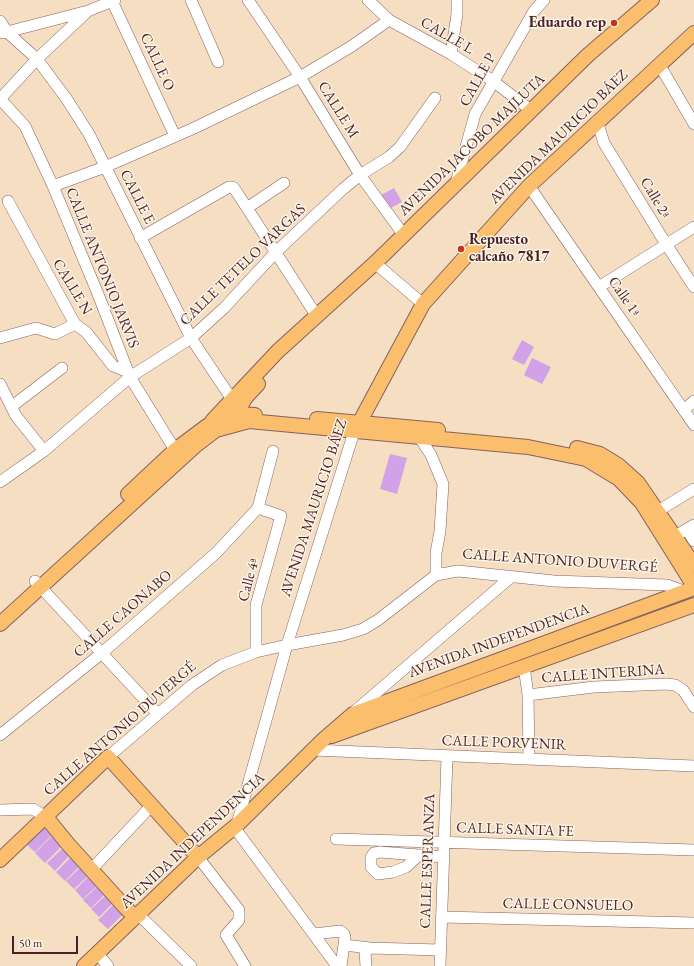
<!DOCTYPE html>
<meta charset="utf-8">
<style>
body{margin:0}
#map{position:relative;width:694px;height:966px;overflow:hidden;background:#f5dec2;font-family:"EB Garamond",serif}
canvas{display:block}
.scale{position:absolute;left:12px;top:936px;width:66px;height:18px;box-sizing:border-box;border:2px solid #4a1f2b;border-top:0;padding-left:5px;font-size:12px;line-height:14px;white-space:nowrap;color:#4a1f2b;-webkit-text-stroke:3px #fcf5e5;paint-order:stroke}
</style>
<div id="map">
<canvas width="694" height="966"></canvas>
<div class="scale">50 m</div>
</div>
<script>
const ctx = document.querySelector('canvas').getContext('2d');
ctx.lineJoin = 'round';
function fillPath(path, color) { ctx.fillStyle = color; ctx.fill(path, 'evenodd'); }
const poly = rows => new Path2D(rows.map(r => 'M' + r).join(''));
function stroke(path, color, width, dash) { ctx.strokeStyle = color; ctx.lineWidth = width; ctx.lineCap = dash ? 'butt' : 'round'; ctx.setLineDash(dash || []); ctx.stroke(path); }
function write(font, color, halo, rows, align = 'center') {
  ctx.font = font + ' "EB Garamond",serif'; ctx.lineWidth = 3; ctx.setLineDash([]); ctx.textBaseline = 'middle'; ctx.strokeStyle = halo; ctx.fillStyle = color; for (const [text, x, y, turn = 0] of rows) {
    ctx.save(); ctx.translate(x, y); ctx.rotate((+turn || 0) * Math.PI / 180); ctx.textAlign = isNaN(turn) ? turn : align; if (halo) ctx.strokeText(text, 0, 0); ctx.fillText(text, 0, 0); ctx.restore();
  }
}
const building = poly([
 [394,188,402,202,389,209,381,195],
 [522,340,534,347,524,365,512,359],
 [532,358,551,367,542,384,524,375],
 [390,454,407,458,397,494,380,489],
 [43,827,52,835,35,852,26,844],
 [52,836,62,846,45,863,35,853],
 [63,848,70,855,55,871,47,863],
 [71,857,80,866,65,881,56,872],
 [81,867,89,875,74,889,66,881],
 [89,876,98,885,83,899,75,890],
 [98,886,106,893,91,908,83,900],
 [107,894,114,902,99,917,91,909],
 [115,903,125,912,108,929,98,920]
]);
const minor = poly([
 [191,0,218,62],
 [248,0,300,77,360,175,403,234],
 [368,0,389,20,451,54,493,81,532,111],
 [112,1,175,136],
 [0,21,7,32,37,59,66,98,89,134,191,338,231,398],
 [3,33,88,11,115,0],
 [451,54,457,14,457,0],
 [659,64,694,124],
 [0,99,25,126,53,186,98,294,130,377,175,450],
 [0,99,37,59,88,11],
 [597,121,604,143,666,244,694,287],
 [456,183,475,114,534,11,544,0],
 [53,186,105,167,192,129,300,77,352,46,389,20],
 [529,186,694,425],
 [8,201,75,324,86,332,113,366,128,372],
 [247,208,284,183],
 [140,238,229,187,232,187,234,188,247,208,316,315],
 [375,263,423,304],
 [599,287,694,227],
 [0,338,36,328,55,334,75,324],
 [0,384,16,416,44,451],
 [11,407,62,368],
 [684,410,694,401],
 [420,438,431,455,443,484,440,531,436,553,436,575],
 [0,482,44,451,130,377,191,338,224,308,276,252,343,189,360,175,389,157,400,147,435,98],
 [258,508,273,451],
 [658,511,694,489],
 [687,530,694,541],
 [675,536,694,525],
 [35,581,158,714],
 [256,652,256,605,281,516,258,508],
 [524,666,528,695,529,758],
 [528,695,594,687,666,684,675,685,683,690,694,707],
 [355,711,511,577],
 [0,735,102,653,216,553,258,508],
 [313,750,694,766],
 [108,757,192,685,222,665,256,652,287,645,343,635,363,629,378,620,436,575,458,571,554,581,667,585,686,592],
 [0,810,33,809,46,817],
 [237,824,287,645,354,432],
 [234,827,337,966],
 [336,839,694,850],
 [418,856,406,867,393,872,378,874,371,867,371,857,374,853,380,852,444,857],
 [198,857,239,910,239,920,226,935,245,966],
 [91,870,152,805],
 [139,915,191,966],
 [441,917,694,923],
 [314,934,340,931,344,934,345,937,341,966],
 [344,945,370,948],
 [98,954,108,966],
 [366,966,365,952,370,948,440,950],
 [440,966,447,757]
]);
const major = poly([
 [236,414,246,397,258,384],
 [317,419,438,430],
 [212,421,278,351,375,263,588,55,652,0],
 [356,429,423,304,529,186,694,33],
 [577,448,600,454,618,465,638,483,694,565],
 [128,494,175,450,207,426,221,418,236,414,255,415],
 [0,624,195,446,216,430,249,421,528,447,586,459,619,479,642,503,694,586],
 [332,736,694,605],
 [46,817,68,844,125,907,132,914,139,915],
 [0,860,108,757,198,857],
 [84,966,198,857,237,825,324,739,353,714,694,588]
]);
const markers = [
 [614,23,4,"#c8321e"],
 [461,249,4,"#c8321e"]
];
const poiNames = [
 ["Eduardo rep",606,23],
 ["Repuesto",469,240,"left"],
 ["calcaño 7817",469,257,"left"]
];
const streetNames = [
 ["CALLE L",447,36,30],
 ["CALLE O",157,62,65],
 ["CALLE P",478,80,-61],
 ["CALLE M",338,110,58],
 ["AVENIDA MAURICIO BÁEZ",559,137,-44],
 ["AVENIDA JACOBO MAJLUTA",472,145,-44],
 ["CALLE E",137,197,63],
 ["Calle 2ª",655,198,59],
 ["CALLE TETELO VARGAS",243,265,-44],
 ["CALLE ANTONIO JARVIS",102,268,68],
 ["CALLE N",72,287,59],
 ["Calle 1ª",624,297,55],
 ["AVENIDA MAURICIO BÁEZ",314,508,-72],
 ["CALLE ANTONIO DUVERGÉ",560,561,4],
 ["Calle 4ª",249,580,-75],
 ["CALLE CAONABO",123,614,-41],
 ["AVENIDA INDEPENDENCIA",499,641,-20],
 ["CALLE INTERINA",603,674,-4],
 ["CALLE ANTONIO DUVERGÉ",120,729,-41],
 ["CALLE PORVENIR",504,743,2],
 ["CALLE SANTA FE",515,830,2],
 ["AVENIDA INDEPENDENCIA",193,841,-43],
 ["CALLE ESPERANZA",428,861,-88],
 ["CALLE CONSUELO",568,905,1]
];
fillPath(building, '#d1a2e7');
stroke(minor, '#866260', 12);
stroke(major, '#866260', 16);
stroke(minor, '#fff', 11);
stroke(major, '#fabe6d', 14);
for (const [x, y, r, color] of markers) { const dot = new Path2D(); dot.arc(x, y, r, 0, 2 * Math.PI); ctx.fillStyle = color; ctx.fill(dot); stroke(dot, '#fcf5e5', 1.5); }
write('bold 15px', '#4a1f2b', '#fcf5e5', poiNames, 'right');
write('15px', '#4a1f2b', '#fcf5e5', streetNames);
</script>
